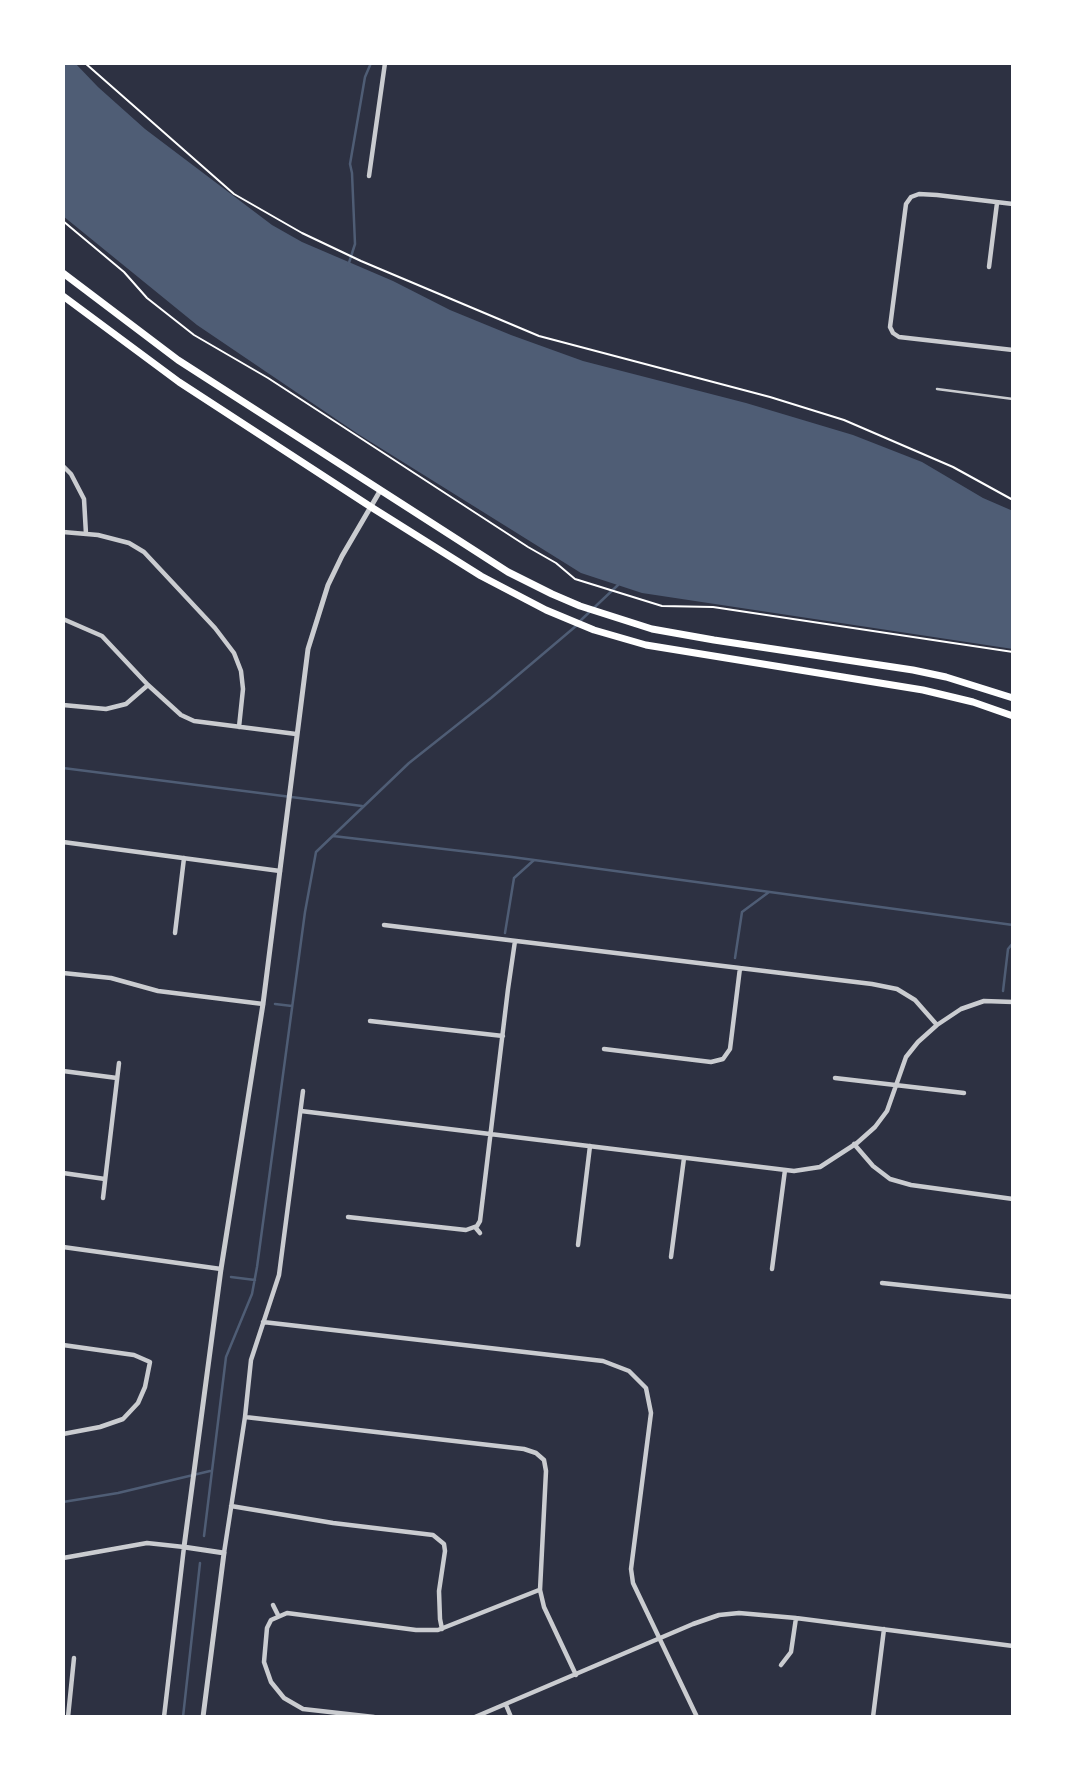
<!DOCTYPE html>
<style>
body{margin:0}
#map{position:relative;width:1076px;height:1780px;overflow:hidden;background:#2d3142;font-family:"Work Sans",sans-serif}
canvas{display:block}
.frame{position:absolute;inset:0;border:65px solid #fff;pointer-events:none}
</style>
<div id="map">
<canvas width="1076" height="1780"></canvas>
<div class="frame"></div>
</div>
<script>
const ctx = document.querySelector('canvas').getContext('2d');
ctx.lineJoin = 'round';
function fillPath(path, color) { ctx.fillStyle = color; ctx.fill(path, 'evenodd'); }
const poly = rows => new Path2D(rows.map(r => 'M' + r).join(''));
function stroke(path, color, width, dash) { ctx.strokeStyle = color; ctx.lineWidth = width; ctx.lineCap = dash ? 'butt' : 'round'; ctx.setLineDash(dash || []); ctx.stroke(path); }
const water = poly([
 [63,63,75,63,98,87,145,129,272,225,302,242,393,281,450,310,511,335,583,361,746,403,853,435,922,462,983,498,1013,511,1013,649,642,593,581,573,358,434,197,325,63,216]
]);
const stream = poly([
 [348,266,355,244,352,173,350,164,365,77,371,63],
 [580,621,618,585],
 [63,768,362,806],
 [333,836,512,857,1013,925],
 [505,933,514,878,534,860],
 [735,958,742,912,769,892],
 [1003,991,1008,949,1013,943],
 [275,1004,292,1006],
 [231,1277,255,1280],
 [63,1502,118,1493,210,1471],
 [204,1536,226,1357,252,1294,257,1267,305,912,316,852,409,763,491,698,576,626],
 [183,1717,200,1563]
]);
const path = poly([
 [85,63,234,194,302,233,361,261,539,336,770,397,844,420,953,467,1013,500],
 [63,221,124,272,147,298,194,335,268,378,528,547,556,563,575,579,662,606,713,607,1013,652]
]);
const service = poly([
 [937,389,1013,399]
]);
const minor = poly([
 [369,176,385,63],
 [1013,204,937,195,919,194,911,197,906,204,890,327,893,333,899,337,1013,350],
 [989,267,997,203],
 [63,466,71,474,84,499,86,534],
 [63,532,98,535,129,543,144,552,215,628,234,653,241,671,243,689,239,727],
 [63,619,102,636,148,685,181,715,194,721,296,734],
 [63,705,106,709,126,704,148,685],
 [63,842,280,871],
 [384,925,872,984,897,989,915,1000,937,1025],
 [175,933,184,858],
 [63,973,111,978,158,991,263,1004],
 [370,1021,503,1036],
 [604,1049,711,1062,723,1059,730,1049,740,968],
 [63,1071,117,1078],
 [835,1078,964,1093],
 [301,1111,794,1171,820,1167,857,1143,875,1127,887,1111,906,1057,918,1042,937,1025,961,1009,984,1001,1013,1002],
 [854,1144,873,1166,890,1179,911,1185,1013,1199],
 [63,1173,105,1179],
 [103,1198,119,1063],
 [348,1217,466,1230,477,1226,480,1221,508,989,515,941],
 [475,1227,480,1233],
 [578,1245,590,1146],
 [63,1247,221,1269],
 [671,1257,684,1158],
 [772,1269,785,1170],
 [882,1283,1013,1297],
 [263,1322,603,1361,629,1371,646,1388,651,1413,631,1569,633,1583,697,1717],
 [63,1345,134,1355,150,1362,145,1387,138,1403,123,1419,100,1427,63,1434],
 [245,1417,524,1449,536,1453,544,1460,546,1471,540,1590,544,1607,576,1675],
 [231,1506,333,1523,433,1535,444,1544,445,1551,439,1591,440,1619,442,1629],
 [224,1553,245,1417,251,1360,279,1275,303,1091],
 [63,1558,147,1543,184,1547,164,1717],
 [273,1605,278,1615],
 [781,1665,791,1652,796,1618],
 [506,1705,511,1717],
 [68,1717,74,1658],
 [374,1717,303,1709,284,1698,271,1682,264,1662,267,1628,271,1620,287,1613,416,1630,438,1630,539,1590],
 [475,1717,693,1624,719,1615,739,1613,796,1618,1013,1646],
 [873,1717,884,1629]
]);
const tertiary = poly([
 [203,1717,224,1553,184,1547,221,1269,263,1004,308,649,328,585,342,556,380,491]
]);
const primary = poly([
 [63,273,178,360,508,572,552,594,580,606,652,629,714,640,913,670,946,677,1013,698],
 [63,296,179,382,371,507,481,576,546,610,594,630,646,645,923,690,973,702,1013,716]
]);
fillPath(water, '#4f5d75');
stroke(stream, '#4f5d75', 2.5);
stroke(path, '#fff', 2);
stroke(service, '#caccd0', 2.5);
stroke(minor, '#caccd0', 4.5);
stroke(tertiary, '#caccd0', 5);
stroke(primary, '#fff', 7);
</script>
